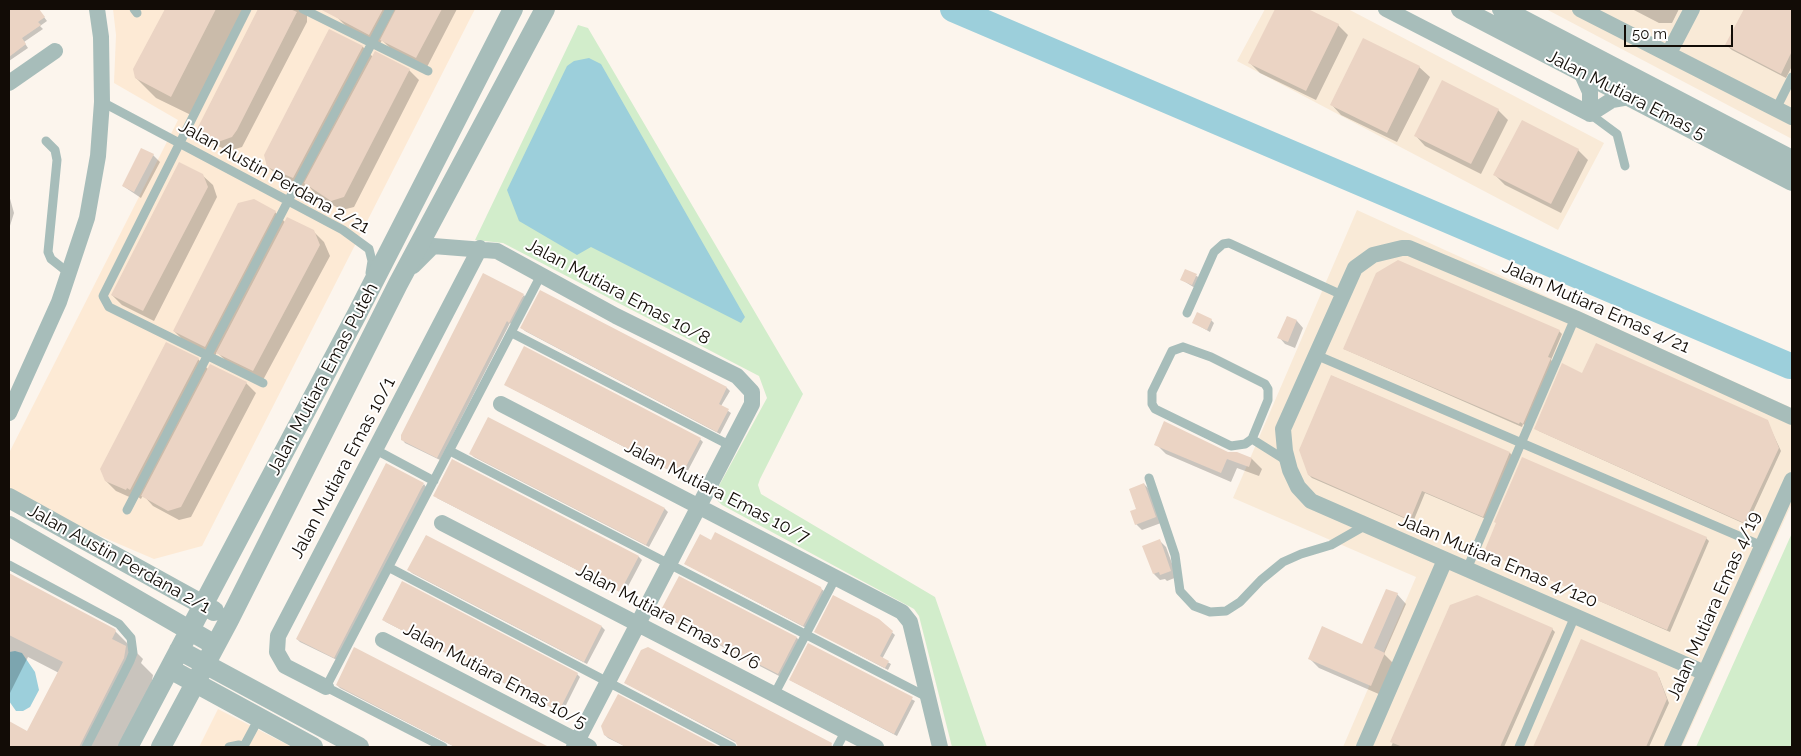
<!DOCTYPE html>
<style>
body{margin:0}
#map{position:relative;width:1801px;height:756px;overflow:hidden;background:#fcf5ed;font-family:Raleway,sans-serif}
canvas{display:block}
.frame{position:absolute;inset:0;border:10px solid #120c06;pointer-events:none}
.scale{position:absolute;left:1624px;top:25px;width:109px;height:22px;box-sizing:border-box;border:2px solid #120c06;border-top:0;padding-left:6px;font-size:15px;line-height:18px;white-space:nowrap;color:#120c06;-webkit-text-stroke:4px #fff;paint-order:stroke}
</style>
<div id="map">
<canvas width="1801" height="756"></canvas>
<div class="frame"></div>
<div class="scale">50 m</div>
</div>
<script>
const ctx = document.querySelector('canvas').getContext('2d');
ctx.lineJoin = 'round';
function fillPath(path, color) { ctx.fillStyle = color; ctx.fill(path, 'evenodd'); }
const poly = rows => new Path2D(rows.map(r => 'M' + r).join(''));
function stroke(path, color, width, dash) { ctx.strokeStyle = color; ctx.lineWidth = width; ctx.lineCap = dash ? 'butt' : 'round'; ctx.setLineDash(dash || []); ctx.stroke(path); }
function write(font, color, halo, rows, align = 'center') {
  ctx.font = font + ' Raleway,sans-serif'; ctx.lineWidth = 4; ctx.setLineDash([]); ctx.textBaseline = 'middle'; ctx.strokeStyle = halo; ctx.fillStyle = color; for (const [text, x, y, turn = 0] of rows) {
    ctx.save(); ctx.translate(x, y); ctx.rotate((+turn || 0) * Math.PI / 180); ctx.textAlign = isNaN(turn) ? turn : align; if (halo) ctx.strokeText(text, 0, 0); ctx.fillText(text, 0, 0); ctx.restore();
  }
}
const built = poly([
 [113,9,475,9,202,546,154,559,9,497,9,453,178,120,114,83,116,35],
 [218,709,292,747,199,747]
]);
const industrial = poly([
 [1265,9,1348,9,1604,143,1558,230,1237,61],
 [1546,9,1792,9,1792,139],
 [1357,210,1792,408,1792,503,1682,747,1343,747,1416,577,1233,498]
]);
const green = poly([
 [578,25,588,28,803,394,760,479,758,485,761,494,935,597,987,747,952,747,919,616,914,609,722,505,716,499,715,493,767,398,759,376,503,243,475,240],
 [1792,533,1792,747,1696,747]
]);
const water = poly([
 [589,58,601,64,745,317,741,323,591,247,577,255,519,221,507,190,567,66,574,61],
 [15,651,22,653,35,672,39,690,30,707,23,711,16,711,9,701,9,652]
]);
const shadow = poly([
 [9,9,38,9,47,21,40,26,43,29,24,42,28,48,9,61],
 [166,9,246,9,191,115,156,98,136,78,134,69],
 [259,9,316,9,307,16,307,22,242,147,229,151,207,141,197,131],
 [339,9,457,9,427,67,392,50,382,40,380,44,346,26,336,16],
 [1276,9,1305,9,1338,25,1348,35,1316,100,1260,73,1250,63],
 [1632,9,1679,9,1672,23,1659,23],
 [1745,9,1792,9,1792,66,1786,78,1732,50,1726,45],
 [330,31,363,47,373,57,409,70,419,80,354,207,342,210,318,197,306,183,303,188,279,177,268,167],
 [1419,67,1430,77,1397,142,1341,115,1331,104],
 [1498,110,1508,120,1481,174,1425,146,1415,135],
 [1578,150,1588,160,1561,213,1505,185,1495,175],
 [153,155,160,162,141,198,123,186],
 [202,175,213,185,217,197,154,321,122,305,112,295],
 [9,195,14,213,9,229],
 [275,212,285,222,313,231,324,242,330,256,263,380,228,363,217,352,215,356,184,341,174,331],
 [1186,270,1200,278,1195,288,1182,280],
 [541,292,727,388,730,391,721,406,731,413,720,434,525,331,522,328],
 [524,295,526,298,512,325,510,323,440,460,405,443,402,439],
 [1287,317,1297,321,1303,328,1295,348,1285,344,1279,337],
 [1211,320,1214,323,1210,332,1194,323],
 [1559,331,1562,334,1551,360,1553,362,1526,426,1523,424,1522,427,1344,349],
 [198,359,209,370,246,383,256,393,191,517,179,520,153,506,143,495,141,499,138,497,136,500,116,491,106,481],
 [1583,374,1767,421,1781,451,1747,525,1539,431,1536,428],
 [1332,376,1510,453,1513,456,1486,519,1425,493,1413,522,1312,478,1309,475],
 [509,387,700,439,703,442,684,478],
 [489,419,665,509,668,512,649,547,474,457,471,454],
 [1156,444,1252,459,1262,469,1259,476,1237,468,1231,482,1166,454],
 [453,461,639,557,642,560,624,594,437,498],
 [424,484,426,487,337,660,300,642,297,639],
 [1144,484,1150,490,1161,523,1142,530,1136,524],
 [426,536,602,627,605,630,587,664,412,573,409,570],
 [1706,538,1709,541,1670,632,1486,551],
 [1160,541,1166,547,1177,577,1167,581,1165,579,1160,580,1154,574],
 [685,564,820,588,824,591,806,628],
 [9,575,114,630,143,659,141,663,153,675,151,686,119,747,9,747,9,723,28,732,59,673,28,657,9,695],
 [679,578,797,638,800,641,781,677,669,619,665,616],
 [402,583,577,674,580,677,562,713,386,622,383,619],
 [1397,594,1406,604,1384,654,1394,664,1381,695,1319,668,1309,658,1363,645],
 [1451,606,1552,629,1555,632,1504,747,1391,747],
 [878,620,895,635,882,659,891,664,888,670,816,632],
 [1581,641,1659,677,1669,703,1649,747,1535,747],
 [809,645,915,701,897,736,790,680],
 [355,649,546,747,455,747,340,688,337,685],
 [625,683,828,742,833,747,740,747,737,743],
 [618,696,716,747,626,747,608,738,605,735]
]);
const river = poly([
 [953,9,1790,366]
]);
const building = poly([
 [9,9,39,9,45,17,38,22,41,25,22,38,26,44,9,57],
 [165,9,216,9,171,97,135,78,133,69],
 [258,9,290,9,297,12,237,130,232,137,218,142,196,131],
 [320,9,383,9,369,35],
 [396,9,442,9,416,58,380,40],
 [1275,9,1308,9,1339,24,1306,91,1248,63],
 [1744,9,1792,9,1792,51,1781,74,1725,45],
 [329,29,363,46,293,178,267,167,264,155],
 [1363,38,1420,66,1387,133,1330,105],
 [375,51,410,69,344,197,331,201,304,183],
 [1442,80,1499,109,1471,164,1414,136],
 [1522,120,1579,149,1551,204,1493,175],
 [141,148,154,154,134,192,122,186],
 [179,162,203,174,208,187,143,311,111,295],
 [254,199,276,211,205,347,173,331,238,203],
 [287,217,314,230,320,245,253,371,216,353],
 [1398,260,1560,330,1548,357,1551,358,1523,424,1520,422,1519,424,1343,349,1376,273],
 [1185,269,1197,274,1192,285,1180,280],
 [483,273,524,294,509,323,507,321,437,458,401,440,401,435],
 [540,290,727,387,719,404,729,409,717,432,520,328],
 [1197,312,1212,319,1207,330,1192,323],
 [1287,316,1297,320,1288,342,1277,338],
 [166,342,199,358,130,490,127,488,126,490,105,481,100,469],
 [1596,343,1768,420,1779,448,1744,523,1534,429,1562,363,1582,373],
 [524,346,701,438,681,476,504,385],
 [210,364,247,382,181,507,168,511,141,496],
 [1331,375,1510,452,1483,517,1422,491,1410,520,1308,475,1299,450],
 [488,417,665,508,646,545,469,454],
 [1164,421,1228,452,1237,452,1252,458,1249,467,1227,459,1221,473,1154,445],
 [1522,457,1707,537,1667,630,1484,552,1496,523,1494,522],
 [452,459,639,556,620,592,433,496],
 [386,463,424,483,334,658,296,639],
 [1144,483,1156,517,1135,525,1130,511,1136,509,1129,489],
 [715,532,821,587,822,590,803,626,684,564,700,534,711,540],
 [426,535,602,626,584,662,407,570],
 [1160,539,1171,571,1160,575,1159,572,1153,574,1142,546],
 [9,573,115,629,116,631,112,639,126,646,124,658,79,747,9,747,9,721,27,731,63,662,9,635],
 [679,576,797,637,778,674,664,616,662,608],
 [402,581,578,673,559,711,382,620],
 [1386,589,1398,593,1374,648,1385,653,1371,686,1308,659,1322,626,1362,644],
 [833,595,879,619,893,631,880,656,889,661,885,668,814,632],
 [1477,595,1553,628,1500,747,1403,747,1390,742,1450,605],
 [1581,639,1657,672,1667,699,1646,747,1533,747],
 [808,643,913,697,894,734,789,680],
 [354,647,517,731,549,747,455,747,336,685],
 [648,647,832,743,831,747,738,747,735,741,624,683,641,650],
 [618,694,719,747,626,747,604,735,601,726]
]);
const service = poly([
 [134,9,137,13],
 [247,9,103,296,109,307,263,383],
 [303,9,428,71],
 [102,102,343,230,369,249,372,261,370,273],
 [1776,109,1792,77],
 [1590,114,1617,134,1625,166],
 [46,141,55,150,57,160,48,252,51,259,70,274],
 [1187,313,1214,252,1223,244,1229,243,1342,295],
 [512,333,731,446],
 [1183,347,1211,357,1265,384,1268,389,1268,400,1252,439,1245,444,1231,446,1155,409,1152,404,1152,392,1172,351,1183,347],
 [1316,355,1762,546],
 [1252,439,1287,461],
 [376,450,434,481],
 [450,451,927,697],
 [1149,478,1175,555,1180,591,1194,606,1210,612,1226,611,1240,602,1261,580,1283,562,1301,554,1331,545,1366,525],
 [127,510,288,201,390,9],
 [9,565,119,624,131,638,133,653,130,661,86,747],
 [390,568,732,747],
 [1467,569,1575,318],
 [774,695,836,577],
 [244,746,259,718],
 [229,747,239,745,245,747],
 [443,747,326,687,541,275],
 [837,747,845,732],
 [1519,747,1575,616]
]);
const minor = poly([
 [1386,9,1590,114],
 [1580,9,1792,117],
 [1669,53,1692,9],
 [1581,72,1590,92,1590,114],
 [9,83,55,51],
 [1590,114,1612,100,1629,97],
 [413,266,433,246,497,251,616,316,737,376,752,392,752,404,574,747],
 [501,404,902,612,910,622,940,747],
 [9,413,59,302,87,218,98,156,102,102,101,37,97,9],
 [442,523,876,747],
 [383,640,589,747],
 [1705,673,1311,501,1298,487,1290,470,1285,451,1283,429,1355,268,1373,255,1402,248,1409,248,1575,318,1792,417],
 [326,687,285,666,277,652,278,636,480,248],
 [1364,747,1445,560],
 [1672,747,1792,480]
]);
const tertiary = poly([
 [1461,9,1792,181],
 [1502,9,1792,160],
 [9,498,214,611],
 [9,526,215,645],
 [179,650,359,747],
 [170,669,313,747],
 [128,747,357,314,513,9],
 [161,747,229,620,398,284,545,9]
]);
const streetNames = [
 ["Jalan Mutiara Emas 5",1626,95,27],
 ["Jalan Austin Perdana 2/21",274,177,29],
 ["Jalan Mutiara Emas 10/8",618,292,28],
 ["Jalan Mutiara Emas 4/21",1596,307,24],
 ["Jalan Mutiara Emas Puteh",323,379,-62],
 ["Jalan Mutiara Emas 10/1",343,468,-62],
 ["Jalan Mutiara Emas 10/7",717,492,27],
 ["Jalan Austin Perdana 2/1",119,559,29],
 ["Jalan Mutiara Emas 4/120",1498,561,23],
 ["Jalan Mutiara Emas 4/19",1714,606,-66],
 ["Jalan Mutiara Emas 10/6",668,617,28],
 ["Jalan Mutiara Emas 10/5",495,676,28]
];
fillPath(built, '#fdead5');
fillPath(industrial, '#f9ead7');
fillPath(green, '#d2edcb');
fillPath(water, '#9ccfdb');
fillPath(shadow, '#0003');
stroke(river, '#9ccfdb', 26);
fillPath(building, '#ebd4c4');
stroke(service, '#a7bdba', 9);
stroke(minor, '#a7bdba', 16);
stroke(tertiary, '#a7bdba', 20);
write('18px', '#120c06', '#fff', streetNames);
</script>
